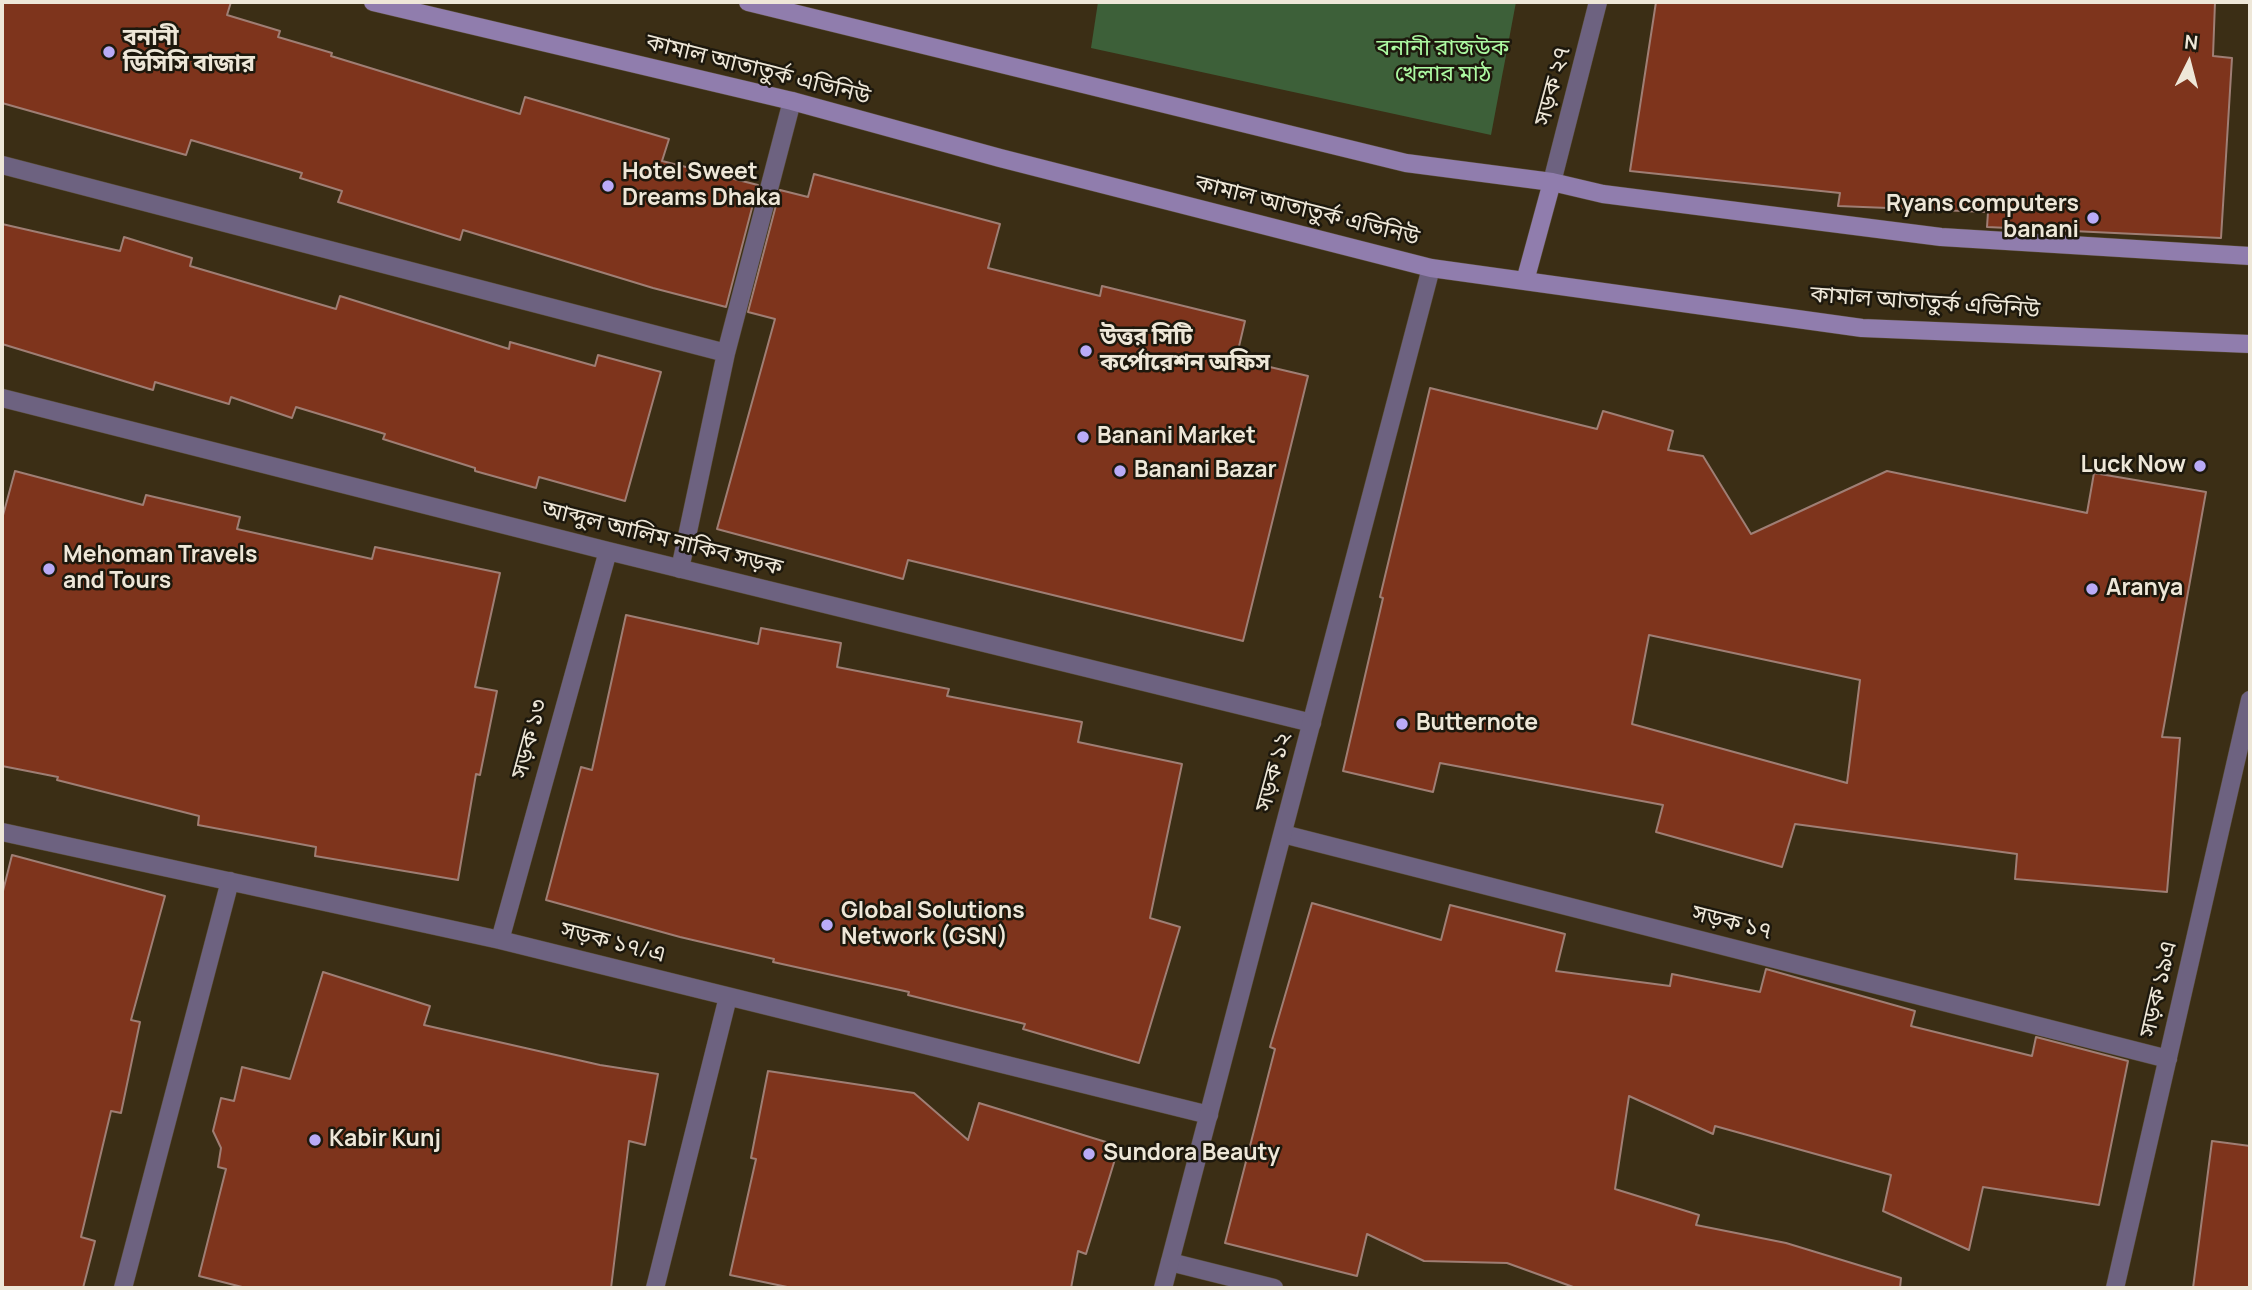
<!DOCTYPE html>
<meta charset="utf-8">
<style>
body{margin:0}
#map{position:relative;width:2252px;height:1290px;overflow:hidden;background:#3b2e15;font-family:Manrope,sans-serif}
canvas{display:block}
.frame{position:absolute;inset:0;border:4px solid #eee7d8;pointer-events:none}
.north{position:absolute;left:2154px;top:28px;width:70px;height:70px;-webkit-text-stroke:5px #1d180d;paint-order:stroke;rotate:6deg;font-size:19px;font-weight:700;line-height:28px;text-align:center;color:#eee7d8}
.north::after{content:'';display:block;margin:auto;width:24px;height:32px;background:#eee7d8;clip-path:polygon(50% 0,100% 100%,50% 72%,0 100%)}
</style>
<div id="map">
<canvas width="2252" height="1290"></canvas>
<div class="frame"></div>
<div class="north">N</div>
</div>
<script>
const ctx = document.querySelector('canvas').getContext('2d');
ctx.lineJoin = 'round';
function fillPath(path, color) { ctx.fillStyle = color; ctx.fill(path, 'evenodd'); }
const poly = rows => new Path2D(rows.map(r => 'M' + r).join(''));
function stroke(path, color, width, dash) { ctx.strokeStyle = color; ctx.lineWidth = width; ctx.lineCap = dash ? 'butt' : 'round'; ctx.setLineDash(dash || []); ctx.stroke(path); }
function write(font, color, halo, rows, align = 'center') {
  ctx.font = font + ' Manrope,"Noto Sans Bengali",sans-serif'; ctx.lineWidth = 5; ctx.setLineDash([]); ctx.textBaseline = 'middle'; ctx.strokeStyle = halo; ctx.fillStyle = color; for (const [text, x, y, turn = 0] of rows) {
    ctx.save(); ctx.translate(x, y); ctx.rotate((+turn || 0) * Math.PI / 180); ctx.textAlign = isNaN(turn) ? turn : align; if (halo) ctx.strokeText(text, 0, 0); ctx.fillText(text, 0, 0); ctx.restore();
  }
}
const green = poly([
 [1098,2,1516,2,1491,135,1091,48]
]);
const building = poly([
 [2,2,231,2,227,15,280,31,278,37,332,53,331,56,520,114,525,97,669,139,662,161,758,185,726,307,653,288,463,230,460,240,338,202,342,191,300,178,302,173,191,140,186,155,2,103,2,2],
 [1656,2,2215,2,2213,56,2232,58,2221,238,1987,227,1988,212,1838,206,1840,193,1630,171,1656,2],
 [814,174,1000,224,988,268,1100,296,1102,286,1245,321,1236,359,1308,376,1243,641,908,560,903,579,717,529,775,319,748,312,780,190,808,197,814,174],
 [2,224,120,251,124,237,192,258,190,266,336,309,340,296,509,349,510,342,595,366,598,355,661,372,625,501,539,477,536,488,475,471,475,468,383,439,385,434,296,407,292,418,231,397,229,404,155,382,153,390,2,344,2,224],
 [1430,388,1597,429,1603,411,1673,431,1668,450,1703,456,1751,534,1887,471,2087,513,2094,473,2206,492,2162,737,2180,738,2167,892,2015,879,2017,854,1795,824,1782,867,1656,832,1663,805,1440,763,1433,792,1343,771,1383,598,1380,597,1430,388],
 [1649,635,1860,680,1847,783,1632,724,1649,635],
 [15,471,143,505,146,495,240,517,237,529,372,559,375,547,500,573,475,687,497,691,480,775,476,774,458,880,315,856,316,847,198,825,199,816,57,780,58,777,2,766,2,519,15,471],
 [626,615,758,644,761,628,841,643,837,667,949,689,947,696,1082,722,1078,742,1182,764,1150,918,1180,927,1139,1063,1023,1029,1025,1024,908,995,909,992,773,962,774,959,680,937,546,900,581,767,592,770,626,615],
 [12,855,165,896,131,1020,140,1022,121,1113,111,1111,81,1237,95,1241,83,1288,2,1288,2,895,12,855],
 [1312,903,1441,940,1450,905,1565,934,1556,971,1670,986,1672,974,1760,992,1766,969,1915,1011,1911,1026,2032,1056,2036,1037,2128,1061,2099,1205,1983,1187,1969,1250,1883,1211,1891,1175,1715,1126,1713,1134,1629,1096,1615,1189,1699,1215,1696,1225,1786,1243,1901,1278,1900,1288,1576,1288,1507,1263,1424,1261,1367,1234,1357,1276,1225,1243,1275,1049,1270,1047,1312,903],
 [323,972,430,1006,424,1025,600,1065,658,1074,645,1145,629,1141,611,1288,246,1288,199,1276,226,1169,218,1167,221,1148,213,1131,221,1098,234,1101,242,1067,290,1079,323,972],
 [768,1071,914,1093,968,1140,979,1103,1119,1146,1086,1254,1078,1251,1071,1288,792,1288,730,1275,756,1159,751,1158,768,1071],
 [2212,1141,2250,1146,2250,1288,2193,1288,2212,1141]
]);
const minor = poly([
 [2,165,726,353],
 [2,398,608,551,1312,723],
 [680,569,726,353,792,101],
 [2,832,500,940,1209,1115],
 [1283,834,2168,1059],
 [500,940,608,551],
 [1170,1262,1274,1288],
 [123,1288,230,881],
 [655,1288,728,997],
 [2115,1288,2250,700]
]);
const tertiary = poly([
 [1552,182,1598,2],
 [1163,1288,1431,268]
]);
const secondary = poly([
 [373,2,792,101,1000,158,1431,268,1862,328,2250,344],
 [748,2,1406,163,1552,182,1603,194,1941,237,2250,256],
 [1525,281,1552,182]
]);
const markers = [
 [109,52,7,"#b9abf7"],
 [608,186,7,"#b9abf7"],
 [2093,218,7,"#b9abf7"],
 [1086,351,7,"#b9abf7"],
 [1083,437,7,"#b9abf7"],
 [2200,466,7,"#b9abf7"],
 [1120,471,7,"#b9abf7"],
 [49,569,7,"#b9abf7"],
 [2092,589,7,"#b9abf7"],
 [1402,724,7,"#b9abf7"],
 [827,925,7,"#b9abf7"],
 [315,1140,7,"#b9abf7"],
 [1089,1154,7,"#b9abf7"]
];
const poiNames = [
 ["বনানী",123,39],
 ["ডিসিসি বাজার",123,65],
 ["Hotel Sweet",622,173],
 ["Dreams Dhaka",622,199],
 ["Ryans computers",2079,205,"right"],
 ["banani",2079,231,"right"],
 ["উত্তর সিটি",1100,338],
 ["কর্পোরেশন অফিস",1100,364],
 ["Banani Market",1097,437],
 ["Luck Now",2186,466,"right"],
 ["Banani Bazar",1134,471],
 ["Mehoman Travels",63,556],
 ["and Tours",63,582],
 ["Aranya",2106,589],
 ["Butternote",1416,724],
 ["Global Solutions",841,912],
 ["Network (GSN)",841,938],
 ["Kabir Kunj",329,1140],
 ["Sundora Beauty",1103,1154]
];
const parkNames = [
 ["বনানী রাজউক",1443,49],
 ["খেলার মাঠ",1443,75]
];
const streetNames = [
 ["কামাল আতাতুর্ক এভিনিউ",758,70,14],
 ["সড়ক ২৭",1553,86,-75],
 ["কামাল আতাতুর্ক এভিনিউ",1307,211,14],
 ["কামাল আতাতুর্ক এভিনিউ",1925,303,4],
 ["আব্দুল আলিম নাকিব সড়ক",662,539,14],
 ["সড়ক ১৩",530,739,-75],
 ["সড়ক ১২",1274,772,-75],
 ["সড়ক ১৭",1732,923,14],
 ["সড়ক ১৭/এ",613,943,14],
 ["সড়ক ১৯এ",2159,989,-77]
];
fillPath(green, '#3d6039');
fillPath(building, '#7e341c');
stroke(building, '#9f7e74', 2);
stroke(minor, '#584c34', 19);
stroke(tertiary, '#584c34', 19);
stroke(secondary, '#584c34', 19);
stroke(minor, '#6d6280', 18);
stroke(tertiary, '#6d6280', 18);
stroke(secondary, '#907dad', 18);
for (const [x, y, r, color] of markers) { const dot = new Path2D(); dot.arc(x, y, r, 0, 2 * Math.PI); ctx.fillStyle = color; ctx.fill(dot); stroke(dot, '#1d180d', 2.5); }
write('bold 23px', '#eee7d8', '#1d180d', poiNames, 'left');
write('23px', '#acf9a1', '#1d180d', parkNames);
write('23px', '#eee7d8', '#1d180d', streetNames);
</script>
